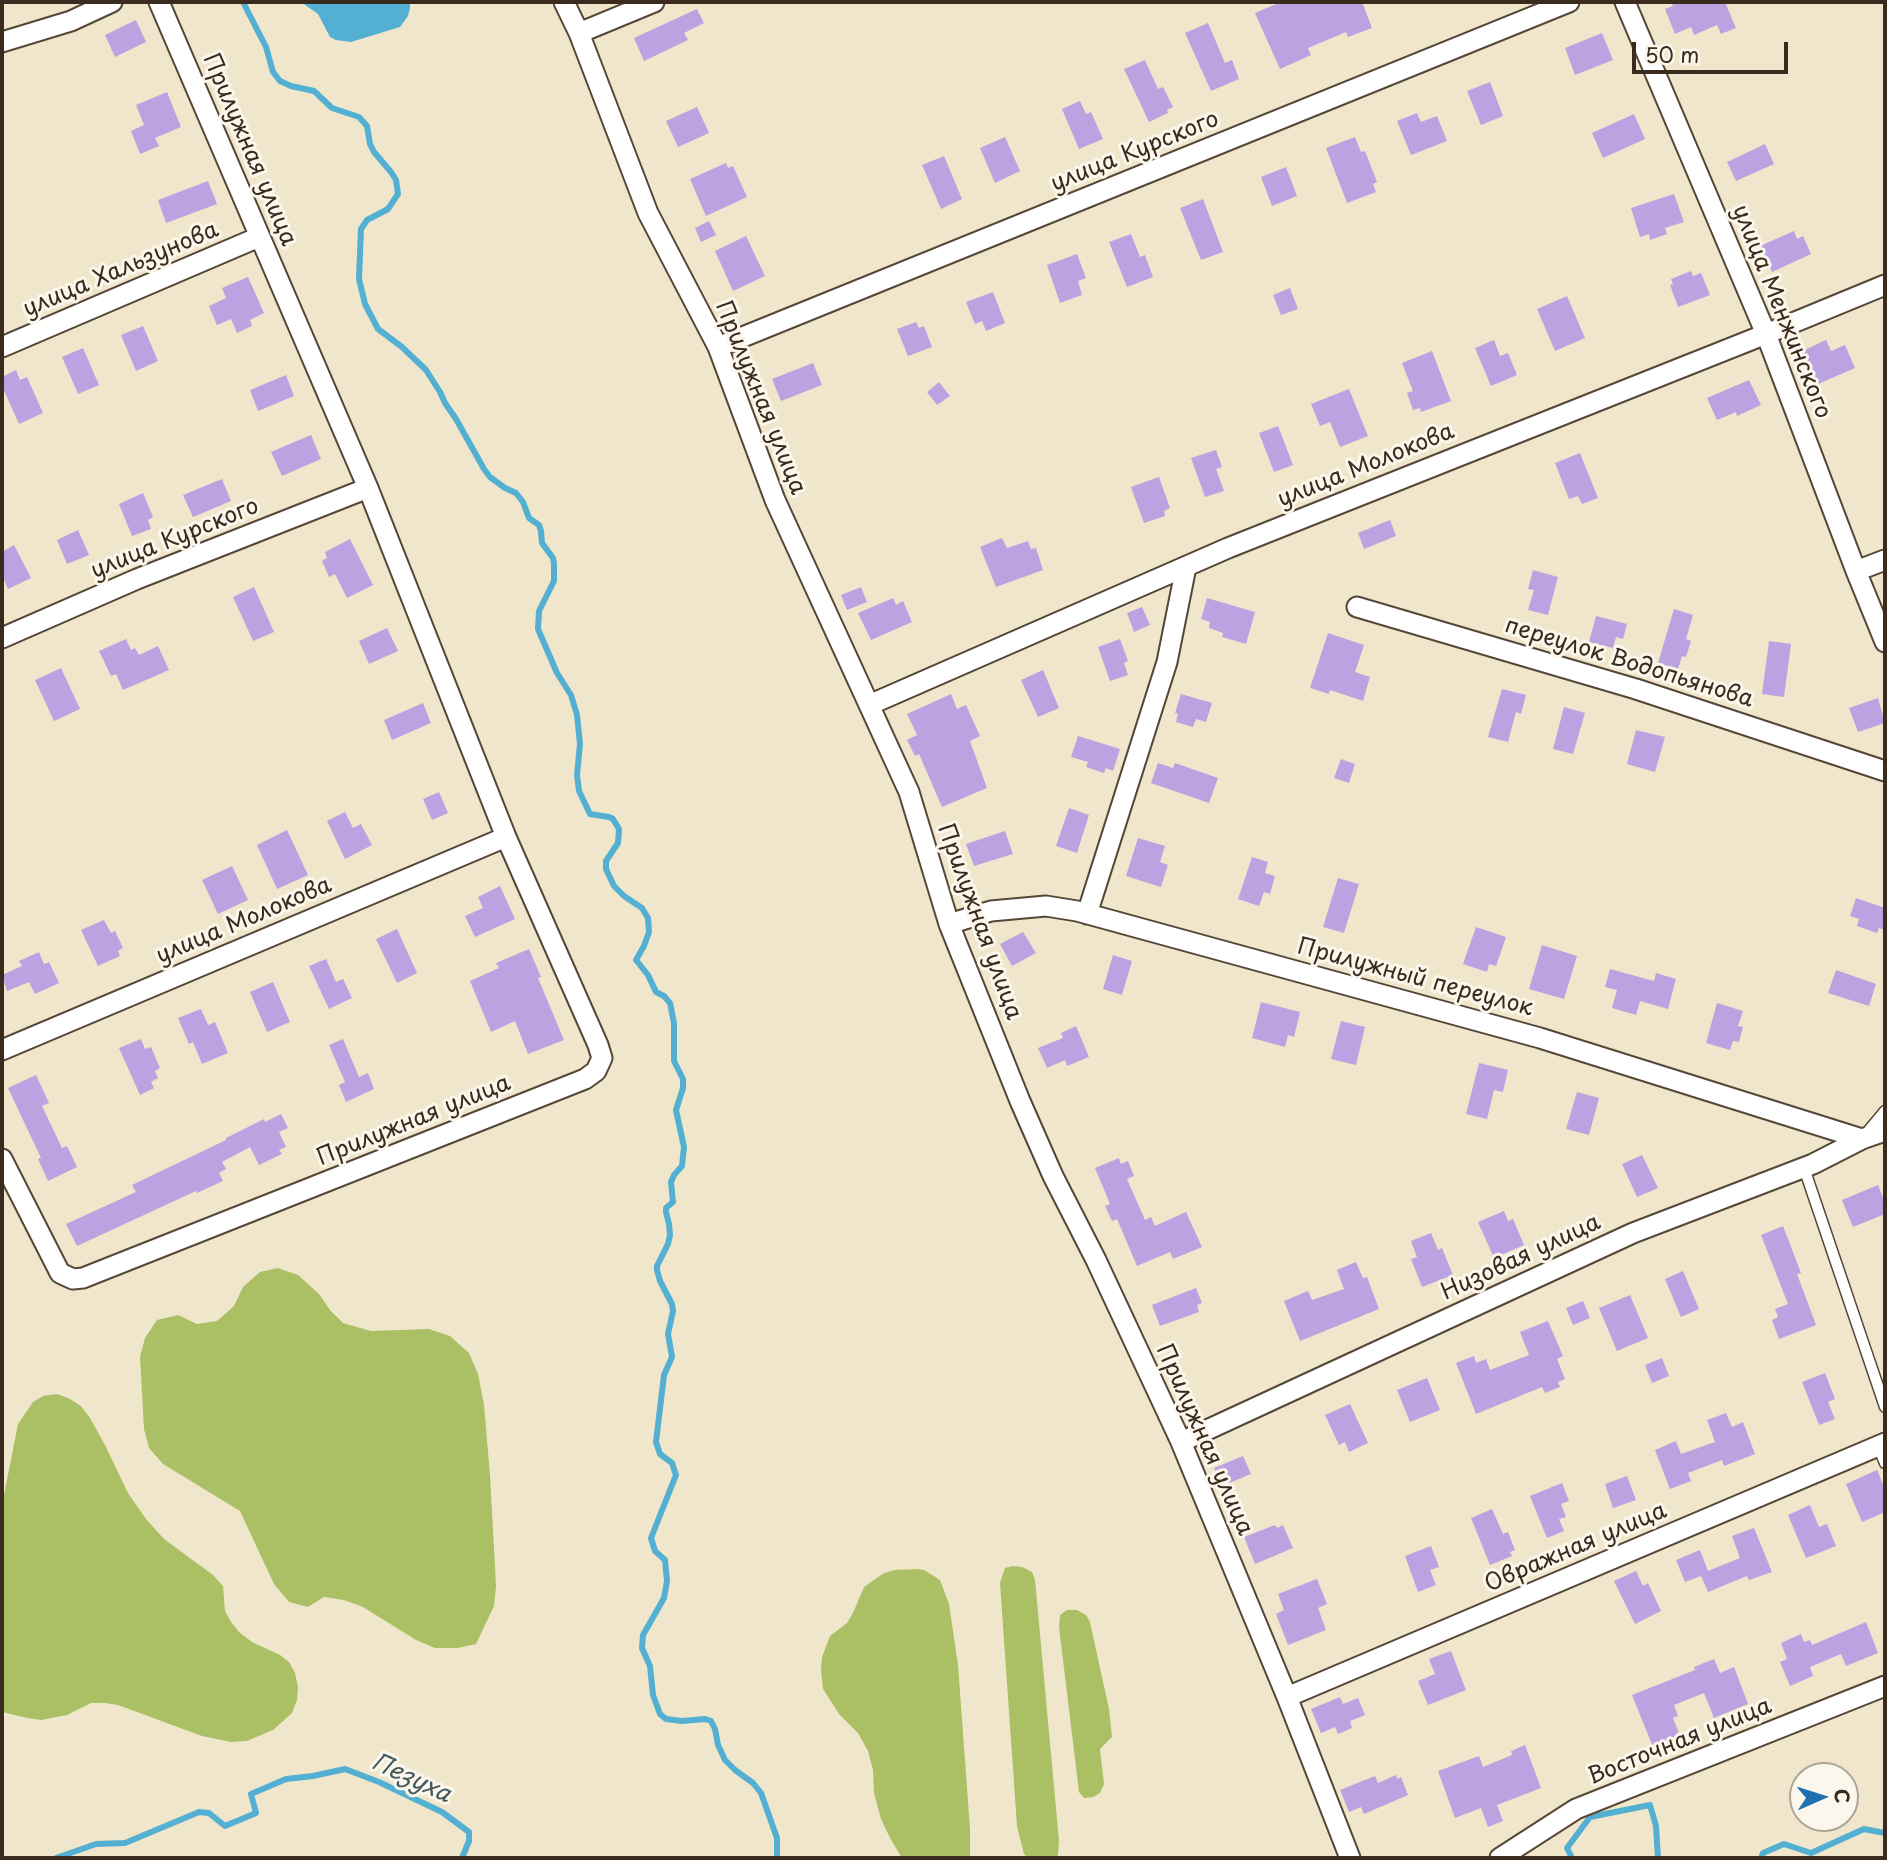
<!DOCTYPE html>
<meta charset="utf-8">
<style>
body{margin:0}
#map{position:relative;width:1887px;height:1860px;overflow:hidden;background:#f0e6cb;font-family:"Playpen Sans",sans-serif}
canvas{display:block}
.frame{position:absolute;inset:0;border:4px solid #3b2a1e;pointer-events:none}
.north{position:absolute;left:1789px;top:1762px;width:70px;height:70px;box-sizing:border-box;background:#fbf7ec;border:2px solid #aea59a;border-radius:50%;rotate:87deg;font-size:19px;font-weight:700;line-height:28px;text-align:center;color:#3b2a1e}
.north::after{content:'';display:block;margin:auto;width:24px;height:32px;background:#1f6fb2;clip-path:polygon(50% 0,100% 100%,50% 72%,0 100%)}
.scale{position:absolute;left:1632px;top:42px;width:156px;height:32px;box-sizing:border-box;border:4px solid #3b2a1e;border-top:0;padding-left:9px;font-size:21px;line-height:24px;white-space:nowrap;color:#3b2a1e;-webkit-text-stroke:5px #fbf7ec;paint-order:stroke}
</style>
<div id="map">
<canvas width="1887" height="1860"></canvas>
<div class="frame"></div>
<div class="north">С</div>
<div class="scale">50 m</div>
</div>
<script>
const ctx = document.querySelector('canvas').getContext('2d');
ctx.lineJoin = 'round';
function fillPath(path, color) { ctx.fillStyle = color; ctx.fill(path, 'evenodd'); }
const poly = rows => new Path2D(rows.map(r => 'M' + r).join(''));
function stroke(path, color, width, dash) { ctx.strokeStyle = color; ctx.lineWidth = width; ctx.lineCap = dash ? 'butt' : 'round'; ctx.setLineDash(dash || []); ctx.stroke(path); }
function write(font, color, halo, rows, align = 'center') {
  ctx.font = font + ' "Playpen Sans",sans-serif'; ctx.lineWidth = 6; ctx.setLineDash([]); ctx.textBaseline = 'middle'; ctx.strokeStyle = halo; ctx.fillStyle = color; for (const [text, x, y, turn = 0] of rows) {
    ctx.save(); ctx.translate(x, y); ctx.rotate((+turn || 0) * Math.PI / 180); ctx.textAlign = isNaN(turn) ? turn : align; if (halo) ctx.strokeText(text, 0, 0); ctx.fillText(text, 0, 0); ctx.restore();
  }
}
const green = poly([
 [278,1268,298,1275,319,1294,330,1310,343,1323,371,1331,429,1329,450,1336,469,1353,478,1374,484,1405,490,1475,496,1586,494,1606,476,1644,458,1648,435,1648,416,1640,363,1607,344,1600,324,1597,308,1607,289,1602,274,1584,240,1511,163,1464,149,1448,144,1429,140,1357,145,1338,157,1320,178,1315,197,1324,217,1321,234,1306,243,1287,260,1272],
 [57,1394,70,1399,81,1406,90,1418,105,1445,128,1493,146,1519,164,1539,213,1575,223,1586,225,1611,231,1622,239,1632,252,1642,280,1655,289,1662,295,1673,298,1687,297,1700,292,1713,273,1730,247,1741,231,1742,202,1736,118,1705,105,1703,91,1703,67,1715,41,1720,27,1718,2,1712,2,1505,18,1424,33,1402,43,1396],
 [1013,1566,1022,1567,1032,1572,1035,1580,1059,1841,1058,1855,1056,1858,1028,1858,1024,1854,1017,1826,1000,1583,1005,1568],
 [916,1569,924,1570,940,1580,949,1604,958,1665,970,1829,970,1858,902,1858,890,1838,881,1819,874,1793,873,1770,868,1751,858,1733,839,1714,823,1689,821,1670,822,1657,830,1636,847,1623,853,1613,864,1587,884,1573,895,1570],
 [1067,1610,1077,1610,1086,1615,1090,1622,1109,1709,1112,1737,1100,1749,1104,1784,1100,1793,1093,1797,1084,1798,1079,1792,1059,1627,1060,1615]
]);
const water = poly([
 [301,2,410,2,410,8,408,16,400,27,351,42,336,40,330,37,318,14]
]);
const stream = poly([
 [243,2,266,47,273,72,280,81,291,86,314,91,332,108,359,117,367,126,370,144,374,152,391,172,396,180,398,194,388,209,367,220,361,229,359,279,365,304,378,329,402,347,426,370,440,392,445,403,456,419,484,469,490,477,505,488,516,493,523,502,529,518,539,525,541,531,542,543,553,558,554,564,554,581,539,611,538,629,557,673,571,695,577,715,580,744,577,775,579,791,590,814,609,817,613,819,619,829,618,843,606,861,606,869,614,886,624,896,642,908,648,918,649,932,644,946,636,960,648,975,656,992,664,996,670,1003,674,1023,674,1061,683,1079,683,1088,676,1110,684,1147,682,1166,674,1175,671,1182,673,1202,666,1208,666,1212,669,1224,670,1235,668,1244,657,1266,657,1270,660,1281,672,1304,673,1311,668,1334,672,1357,664,1375,656,1442,660,1454,672,1463,676,1475,651,1538,655,1551,665,1560,667,1581,664,1598,643,1635,642,1648,650,1666,653,1695,660,1714,666,1719,682,1721,705,1719,711,1721,715,1729,718,1745,725,1760,735,1770,753,1783,761,1793,777,1838,777,1858],
 [56,1858,96,1844,125,1843,199,1812,209,1813,225,1826,256,1813,251,1794,286,1779,313,1776,345,1769,379,1782,442,1812,469,1832,469,1841,462,1858],
 [1572,1858,1567,1848,1590,1817,1650,1805,1656,1826,1658,1858],
 [1761,1858,1763,1853,1784,1844,1811,1853,1864,1829,1885,1833]
]);
const building = poly([
 [1281,2,1362,2,1372,28,1348,37,1346,32,1308,48,1311,55,1280,69,1255,13],
 [1671,2,1725,2,1736,28,1721,34,1717,25,1694,35,1691,27,1675,34,1665,9,1673,6],
 [697,9,704,23,684,33,688,40,644,61,634,38],
 [136,20,146,42,115,57,105,35],
 [1208,23,1225,63,1232,60,1239,79,1211,91,1185,33],
 [1602,33,1613,60,1575,75,1565,48],
 [1145,60,1158,89,1163,87,1173,107,1167,110,1168,113,1149,122,1124,69],
 [1490,82,1503,116,1481,125,1467,91],
 [167,92,181,127,155,138,159,146,140,154,131,131,144,125,136,105],
 [1080,101,1086,114,1091,112,1103,139,1079,149,1062,109],
 [697,107,709,133,678,147,666,121],
 [1417,113,1421,122,1437,116,1447,141,1411,155,1397,121],
 [1634,114,1645,139,1603,158,1592,133],
 [1005,137,1020,171,995,183,980,148],
 [1355,137,1361,152,1365,151,1377,182,1373,184,1376,192,1347,203,1326,148],
 [1765,144,1774,164,1736,181,1727,162],
 [944,156,962,199,941,209,922,165],
 [726,163,728,168,733,166,747,197,706,216,690,179],
 [1286,167,1297,196,1272,206,1261,177],
 [208,181,217,204,166,223,158,200],
 [1674,194,1684,222,1665,228,1667,234,1650,240,1649,234,1640,237,1631,208],
 [1203,199,1223,252,1201,260,1180,208],
 [709,221,716,235,701,242,695,228],
 [1794,231,1797,239,1803,236,1811,254,1772,272,1760,246],
 [1131,234,1140,257,1145,255,1153,277,1127,287,1109,242],
 [746,236,765,276,733,291,715,251],
 [1077,254,1086,278,1078,281,1082,295,1060,303,1047,265],
 [1691,271,1693,276,1701,273,1710,295,1678,307,1670,285,1673,284,1671,279],
 [248,277,264,313,250,320,252,326,237,333,231,319,217,325,209,306,226,298,222,288],
 [1290,288,1298,309,1281,315,1273,295],
 [993,292,1005,323,986,331,982,321,975,324,966,302],
 [1567,296,1585,338,1555,351,1537,309],
 [916,322,919,328,924,326,932,347,908,356,897,329],
 [143,326,158,361,136,371,121,335],
 [1494,340,1500,356,1508,353,1517,375,1491,386,1475,348],
 [1826,340,1831,351,1845,345,1855,368,1818,384,1811,370,1807,372,1798,353],
 [83,348,99,385,78,394,62,357],
 [1432,351,1451,401,1421,412,1420,408,1413,410,1407,393,1413,391,1402,363],
 [813,363,822,385,781,401,772,379],
 [16,370,20,380,27,377,43,413,19,424,2,386,2,377],
 [286,375,294,396,258,411,250,390],
 [1749,380,1761,405,1737,416,1736,412,1717,420,1707,398],
 [939,382,950,396,937,405,927,392],
 [1349,389,1368,436,1340,447,1330,422,1320,426,1311,404],
 [1278,426,1293,465,1274,472,1259,433],
 [311,435,321,459,282,476,271,452],
 [1216,450,1222,467,1216,469,1224,491,1205,497,1191,458],
 [1580,453,1598,498,1582,504,1578,496,1569,499,1555,463],
 [1159,477,1170,508,1164,511,1165,516,1144,523,1131,487],
 [222,479,231,501,193,517,183,495],
 [143,493,153,517,148,520,151,529,132,536,119,504],
 [1390,520,1396,536,1364,549,1358,533],
 [78,530,89,555,67,564,57,540],
 [1002,538,1007,548,1028,541,1031,549,1036,548,1043,570,996,587,980,547],
 [350,539,373,585,347,598,335,574,329,577,322,561,327,558,325,552],
 [14,545,31,578,8,589,2,575,2,552],
 [1533,570,1558,577,1548,615,1528,610,1534,590,1528,589],
 [254,587,274,632,253,641,233,597],
 [861,587,867,602,847,610,841,595],
 [893,598,896,605,903,601,912,622,871,640,858,613],
 [1207,598,1255,612,1246,644,1222,637,1223,633,1209,628,1210,622,1201,619],
 [1142,607,1150,625,1134,632,1127,613],
 [1674,609,1693,615,1686,639,1691,641,1686,657,1682,656,1678,669,1658,663],
 [1596,616,1627,624,1623,639,1616,637,1613,648,1589,642],
 [387,628,398,651,369,664,359,641],
 [1328,633,1364,645,1355,672,1370,677,1363,701,1330,690,1329,694,1310,688],
 [126,639,131,650,135,648,139,655,158,646,169,670,123,690,116,674,111,676,99,651],
 [1120,639,1128,661,1124,663,1128,675,1110,681,1098,647],
 [1769,641,1791,644,1784,697,1762,694],
 [61,668,80,709,54,721,35,680],
 [1043,670,1059,708,1038,717,1021,680],
 [1502,689,1526,695,1521,714,1516,712,1508,742,1488,737],
 [951,694,957,709,966,705,980,736,970,741,987,788,942,807,919,754,915,756,907,740,917,735,907,714],
 [1181,694,1212,703,1206,722,1196,719,1193,727,1176,722,1178,714,1175,713],
 [1878,698,1885,723,1858,732,1849,708],
 [423,703,431,723,392,740,384,720],
 [1564,707,1585,713,1573,754,1553,749],
 [1636,730,1665,737,1655,772,1627,764],
 [1078,736,1120,749,1113,771,1106,768,1104,773,1086,767,1088,762,1071,757],
 [1341,759,1355,764,1349,783,1334,778],
 [1158,763,1173,768,1175,763,1218,778,1209,803,1151,783],
 [439,792,448,813,432,820,423,799],
 [1069,808,1089,815,1077,853,1056,846],
 [345,812,353,828,361,824,372,845,345,859,327,821],
 [287,830,308,875,277,889,257,845],
 [1005,831,1013,854,974,866,966,844],
 [1138,838,1165,846,1160,862,1168,865,1161,887,1126,876],
 [1252,857,1268,862,1265,873,1275,876,1270,894,1264,892,1259,906,1238,899],
 [232,866,248,900,218,914,202,880],
 [1338,878,1359,884,1344,933,1323,927],
 [500,886,515,919,475,937,465,916,483,908,478,897],
 [1856,898,1885,908,1885,930,1879,928,1877,933,1857,926,1859,919,1850,916],
 [104,920,111,933,115,931,123,948,118,951,120,956,98,966,81,930],
 [1476,927,1506,937,1496,966,1489,964,1487,972,1463,964],
 [397,929,417,973,397,983,376,939],
 [1023,932,1036,953,1012,966,1000,944],
 [1542,945,1577,956,1564,999,1529,989],
 [529,949,541,977,538,978,564,1040,528,1054,515,1021,491,1032,470,981,499,968,496,963],
 [39,952,44,964,49,962,59,983,35,994,29,982,7,991,2,975,22,966,19,961],
 [1113,955,1132,961,1122,995,1103,989],
 [326,959,336,982,343,979,352,998,329,1009,309,966],
 [1610,969,1654,981,1656,973,1676,979,1668,1009,1640,1001,1636,1015,1612,1008,1617,990,1605,987],
 [1836,970,1876,984,1869,1006,1828,993],
 [273,982,290,1022,267,1032,250,992],
 [1261,1002,1300,1012,1294,1037,1288,1035,1285,1047,1252,1038],
 [1717,1003,1743,1011,1738,1026,1743,1027,1739,1042,1733,1041,1730,1050,1706,1043],
 [201,1009,208,1025,215,1022,228,1053,202,1064,193,1042,189,1044,178,1018],
 [1341,1021,1365,1027,1356,1065,1331,1059],
 [1076,1026,1089,1057,1067,1066,1065,1060,1047,1068,1038,1048,1063,1038,1061,1033],
 [141,1039,145,1049,151,1047,160,1068,155,1071,158,1078,151,1082,154,1088,140,1095,119,1048],
 [343,1039,359,1077,368,1073,374,1089,346,1102,339,1085,345,1082,329,1045],
 [1479,1063,1508,1070,1503,1092,1494,1090,1487,1119,1466,1114],
 [36,1075,49,1103,42,1106,62,1148,67,1146,77,1167,48,1181,38,1159,41,1158,8,1088],
 [1577,1092,1599,1098,1589,1135,1566,1129],
 [281,1114,288,1128,279,1132,286,1147,279,1150,282,1154,259,1165,250,1147,222,1162,226,1169,219,1173,223,1181,197,1193,196,1191,77,1246,66,1224,136,1192,132,1185,226,1140,226,1138,264,1119,265,1122],
 [1642,1155,1658,1188,1637,1197,1622,1164],
 [1119,1158,1121,1164,1128,1161,1134,1176,1127,1179,1145,1220,1151,1217,1155,1226,1186,1212,1202,1247,1173,1259,1170,1252,1137,1266,1117,1219,1112,1221,1105,1206,1110,1204,1095,1168],
 [1878,1185,1885,1203,1885,1214,1853,1227,1842,1200],
 [1504,1211,1508,1221,1513,1219,1524,1245,1494,1258,1478,1222],
 [1783,1226,1801,1273,1797,1274,1816,1325,1779,1339,1772,1320,1778,1317,1775,1309,1788,1304,1761,1235],
 [1431,1233,1438,1250,1442,1248,1453,1275,1422,1287,1411,1259,1417,1257,1411,1241],
 [1356,1262,1363,1278,1367,1277,1379,1309,1300,1341,1284,1301,1308,1291,1312,1300,1344,1289,1337,1270],
 [1683,1271,1699,1309,1681,1317,1665,1279],
 [1196,1288,1202,1303,1197,1305,1199,1312,1160,1326,1152,1305],
 [1630,1295,1648,1338,1617,1351,1599,1308],
 [1583,1301,1590,1318,1573,1325,1566,1308],
 [1548,1321,1563,1356,1557,1359,1565,1379,1558,1382,1560,1387,1545,1393,1542,1387,1476,1414,1456,1363,1474,1356,1476,1363,1486,1359,1490,1370,1529,1355,1520,1332],
 [1662,1358,1669,1376,1652,1383,1645,1365],
 [1825,1373,1835,1399,1828,1402,1835,1419,1819,1425,1802,1382],
 [1427,1378,1440,1410,1410,1422,1397,1390],
 [1350,1404,1368,1443,1349,1452,1345,1442,1339,1445,1325,1415],
 [1726,1413,1732,1427,1743,1422,1755,1454,1724,1466,1722,1460,1688,1473,1691,1481,1670,1489,1655,1450,1676,1441,1681,1454,1715,1442,1707,1420],
 [1243,1456,1251,1474,1222,1486,1214,1468],
 [1877,1470,1885,1489,1885,1512,1862,1522,1846,1484],
 [1627,1476,1636,1500,1613,1508,1605,1484],
 [1562,1483,1569,1501,1561,1504,1566,1517,1559,1519,1564,1531,1547,1538,1530,1496],
 [1810,1505,1819,1527,1827,1524,1836,1546,1806,1558,1788,1515],
 [1492,1509,1503,1534,1508,1532,1515,1550,1510,1552,1512,1556,1490,1565,1471,1518],
 [1275,1525,1277,1528,1283,1525,1293,1548,1255,1564,1244,1537],
 [1754,1528,1772,1572,1749,1580,1747,1576,1708,1592,1701,1576,1685,1582,1676,1560,1700,1550,1708,1571,1740,1558,1732,1536],
 [1431,1546,1439,1567,1430,1570,1436,1585,1418,1592,1405,1556],
 [1636,1571,1643,1586,1648,1583,1661,1611,1635,1624,1614,1581],
 [1317,1579,1327,1604,1318,1608,1326,1630,1288,1645,1276,1614,1284,1610,1278,1594],
 [1866,1622,1878,1653,1846,1666,1841,1654,1810,1667,1813,1676,1790,1686,1780,1662,1787,1659,1781,1643,1801,1634,1804,1642,1810,1640,1812,1645],
 [1451,1651,1466,1690,1428,1705,1418,1681,1435,1674,1429,1659],
 [1714,1659,1720,1673,1734,1667,1748,1704,1714,1718,1704,1693,1674,1705,1678,1716,1673,1718,1680,1736,1653,1747,1632,1695,1695,1670,1694,1667],
 [1340,1697,1343,1704,1358,1698,1365,1715,1350,1721,1352,1728,1338,1734,1335,1727,1321,1733,1311,1709],
 [1525,1745,1541,1788,1497,1805,1503,1821,1488,1827,1481,1808,1455,1818,1438,1771,1479,1756,1483,1767,1512,1755,1511,1751],
 [1396,1775,1397,1779,1401,1777,1408,1795,1364,1814,1361,1807,1349,1812,1340,1790,1375,1776,1378,1783]
]);
const lane = poly([
 [1865,1135,1885,1111],
 [1804,1168,1885,1407],
 [1878,1446,1885,1463]
]);
const street = poly([
 [564,2,579,33,648,213,718,347,775,500,909,792,949,924,1020,1101,1053,1176,1096,1260,1181,1442,1287,1697,1350,1858],
 [1625,2,1766,334,1856,571,1885,642],
 [579,33,654,2],
 [2,42,71,21,112,2],
 [2,347,259,237],
 [718,347,1569,2],
 [1856,571,1885,560],
 [1357,607,1636,689,1885,771],
 [2,638,137,579,368,488],
 [869,705,1228,548,1766,334,1885,285],
 [1087,914,1167,662,1186,567],
 [949,924,991,911,1046,906,1077,911,1540,1038,1862,1139],
 [2,1050,506,837],
 [2,1159,60,1273,73,1279,83,1278,585,1079,596,1071,602,1058,598,1045,506,837,368,488,159,2],
 [1181,1442,1633,1233,1813,1164,1862,1139,1885,1131],
 [1287,1697,1885,1443],
 [1500,1858,1576,1809,1885,1686]
]);
const streetNames = [
 ["Прилужная улица",249,150,67],
 ["улица Курского",1135,152,-22],
 ["улица Хальзунова",121,270,-23],
 ["улица Менжинского",1781,312,68],
 ["Прилужная улица",760,398,68],
 ["улица Молокова",1366,466,-22],
 ["улица Курского",175,539,-22],
 ["переулок Водопьянова",1629,663,17],
 ["улица Молокова",244,921,-23],
 ["Прилужная улица",979,922,70],
 ["Прилужный переулок",1415,978,15],
 ["Прилужная улица",414,1121,-22],
 ["Низовая улица",1521,1258,-25],
 ["Прилужная улица",1204,1440,66],
 ["Овражная улица",1576,1548,-23],
 ["Восточная улица",1680,1742,-22]
];
const waterNames = [
 ["Пезуха",411,1779,25]
];
fillPath(green, '#abc064');
fillPath(water, '#54b0d2');
stroke(stream, '#54b0d2', 6);
fillPath(building, '#bca2e1');
stroke(lane, '#564638', 13);
stroke(street, '#564638', 23);
stroke(lane, '#fff', 10);
stroke(street, '#fff', 19);
write('23px', '#3b2a1e', '#fbf7ec', streetNames);
write('italic 24px', '#44595d', '#fbf7ec', waterNames);
</script>
